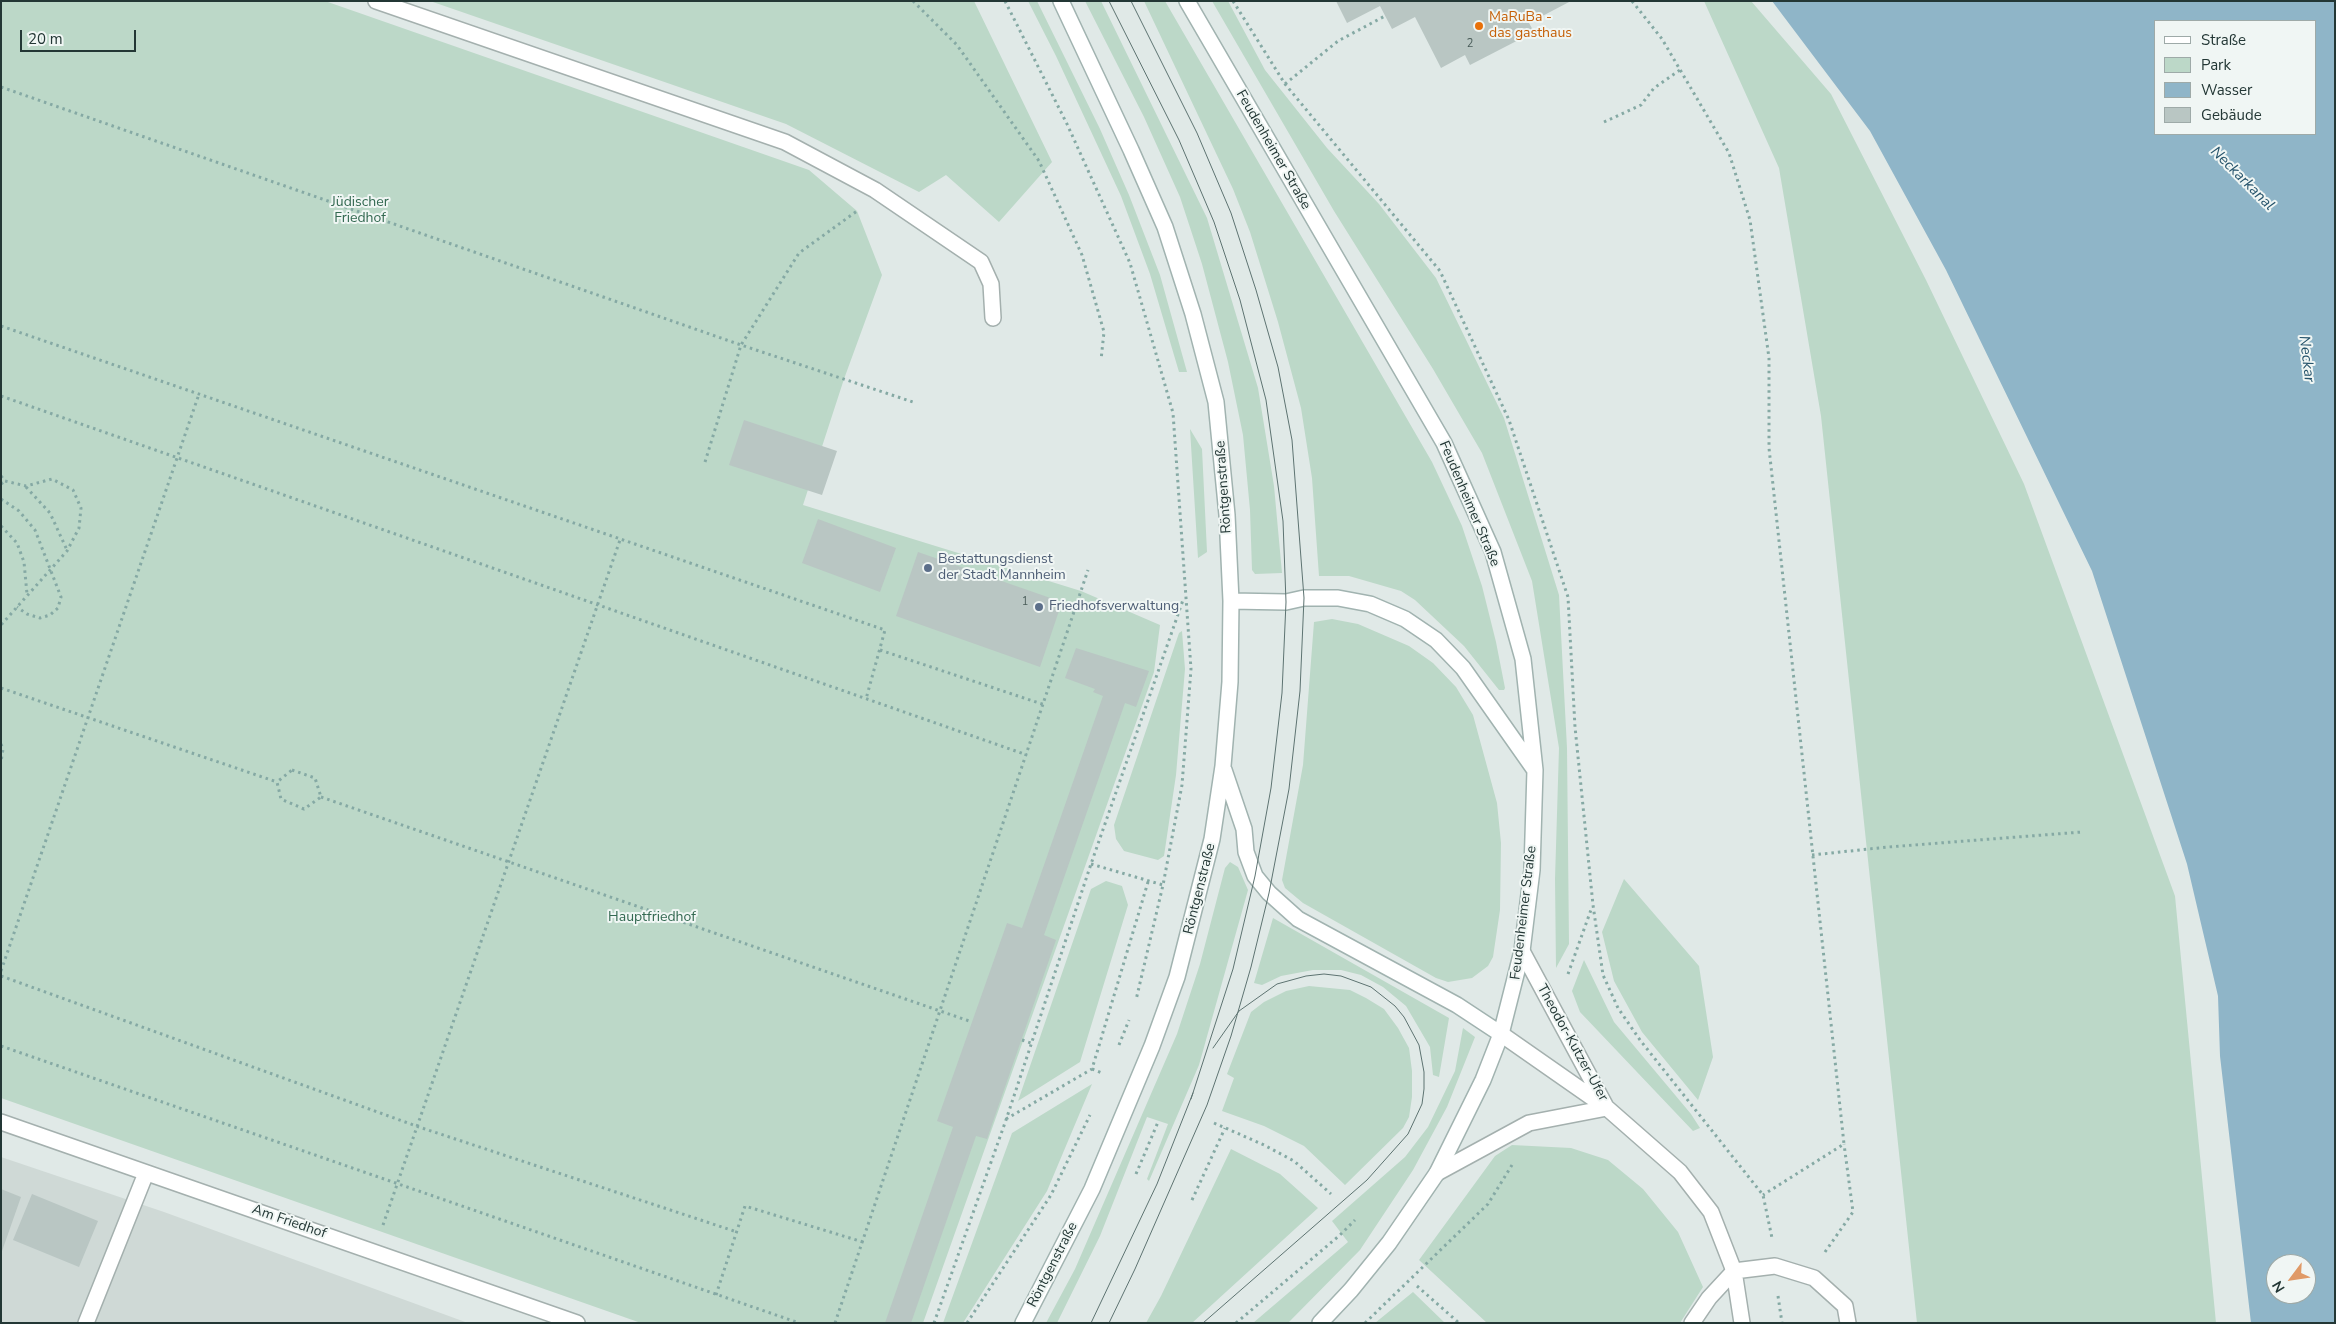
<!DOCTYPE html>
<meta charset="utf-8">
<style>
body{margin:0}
#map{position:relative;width:2336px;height:1324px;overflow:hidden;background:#e0e9e7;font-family:"Nunito Sans",sans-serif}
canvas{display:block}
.frame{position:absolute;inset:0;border:2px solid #233735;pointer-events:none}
.legend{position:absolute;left:2154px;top:20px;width:162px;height:115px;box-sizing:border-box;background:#f0f6f4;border:1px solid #9eaaa8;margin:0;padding:6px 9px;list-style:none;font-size:15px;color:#233735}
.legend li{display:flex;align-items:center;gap:10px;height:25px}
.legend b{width:25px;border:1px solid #9eaaa8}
.north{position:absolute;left:2266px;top:1254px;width:50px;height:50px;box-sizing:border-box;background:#f0f6f4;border:1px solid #9eaaa8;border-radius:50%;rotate:239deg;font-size:14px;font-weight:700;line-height:20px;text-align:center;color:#233735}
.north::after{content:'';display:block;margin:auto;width:18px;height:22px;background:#e09a67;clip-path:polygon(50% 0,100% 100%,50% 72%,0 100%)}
.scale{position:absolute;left:20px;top:30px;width:116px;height:22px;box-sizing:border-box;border:2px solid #233735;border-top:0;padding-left:6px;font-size:15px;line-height:18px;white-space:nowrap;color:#233735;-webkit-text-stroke:4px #f0f6f4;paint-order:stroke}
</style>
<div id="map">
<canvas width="2336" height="1324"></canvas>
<div class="frame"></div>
<ul class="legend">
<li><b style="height:6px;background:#fff"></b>Straße</li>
<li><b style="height:14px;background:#bcd8c8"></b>Park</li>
<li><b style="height:14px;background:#8fb5c8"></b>Wasser</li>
<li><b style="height:14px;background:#b9c6c3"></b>Gebäude</li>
</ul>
<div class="north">N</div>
<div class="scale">20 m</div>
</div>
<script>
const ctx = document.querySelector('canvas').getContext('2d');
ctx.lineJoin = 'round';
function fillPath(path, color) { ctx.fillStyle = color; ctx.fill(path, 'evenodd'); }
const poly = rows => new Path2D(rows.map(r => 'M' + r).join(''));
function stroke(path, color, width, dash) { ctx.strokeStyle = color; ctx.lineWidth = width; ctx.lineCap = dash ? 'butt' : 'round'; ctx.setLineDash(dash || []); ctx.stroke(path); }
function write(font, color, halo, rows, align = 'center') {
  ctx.font = font + ' "Nunito Sans",sans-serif'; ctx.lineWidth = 4; ctx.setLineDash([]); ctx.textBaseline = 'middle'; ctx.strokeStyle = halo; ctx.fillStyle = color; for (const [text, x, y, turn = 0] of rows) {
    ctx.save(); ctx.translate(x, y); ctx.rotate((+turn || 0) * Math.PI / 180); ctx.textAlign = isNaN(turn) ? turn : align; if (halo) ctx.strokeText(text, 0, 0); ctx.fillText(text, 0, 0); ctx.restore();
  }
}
const built = poly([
 [1,1157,164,1212,468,1323,1,1323]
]);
const green = poly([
 [1,1,325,1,809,170,857,211,882,275,844,379,803,505,1081,591,1160,625,1154,672,923,1323,641,1323,1,1098],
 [430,1,974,1,1052,162,999,222,946,175,919,192,786,124],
 [1028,1,1037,1,1100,129,1129,195,1160,275,1187,372,1179,372,1150,274,1121,196,1056,56],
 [1085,1,1101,1,1207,218,1258,388,1274,486,1282,573,1255,574,1252,570,1250,510,1243,435,1228,362,1202,264,1180,197,1144,117],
 [1144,1,1165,1,1432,462,1462,526,1482,586,1496,642,1505,688,1504,690,1499,690,1464,646,1415,600,1401,591,1349,576,1319,576,1312,478,1301,408,1278,322,1250,232,1233,189],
 [1212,1,1228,1,1265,70,1327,148,1379,204,1436,278,1504,418,1559,595,1567,748,1569,944,1556,968,1555,879,1559,748,1532,581,1482,453,1433,369,1334,211],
 [1704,1,1751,1,1831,94,1926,280,2024,484,2175,896,2216,1323,1917,1323,1821,416,1779,168],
 [1190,429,1202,449,1207,552,1198,558],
 [1332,619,1358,624,1409,646,1433,663,1456,687,1473,715,1497,803,1501,843,1500,910,1493,957,1488,966,1472,978,1448,982,1436,978,1303,903,1285,888,1282,880,1303,765,1314,622],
 [1182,631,1185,669,1176,775,1164,856,1158,860,1124,851,1116,839,1114,825,1179,633],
 [1230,862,1238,867,1248,890,1199,1065,1149,1181,1147,1179,1168,1124,1147,1117,1100,1236,1057,1323,1046,1323,1075,1269,1177,1034,1200,964,1225,868],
 [1624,879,1699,966,1713,1057,1698,1100,1642,1032,1614,981,1602,932],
 [1106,881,1122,886,1128,905,1080,1062,1018,1101,1091,889],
 [1273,918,1449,1018,1439,1077,1433,1075,1430,1047,1406,1006,1383,987,1361,975,1341,970,1313,970,1281,976,1262,985,1254,983],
 [1584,960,1614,1022,1691,1114,1700,1128,1693,1131,1580,1012,1572,991],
 [1309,986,1350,990,1366,998,1384,1009,1398,1028,1409,1048,1412,1071,1412,1097,1409,1117,1403,1128,1345,1185,1304,1146,1264,1126,1222,1111,1234,1078,1227,1074,1251,1012,1264,1002,1286,991],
 [1463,1028,1475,1037,1447,1107,1413,1170,1360,1250,1288,1323,1253,1323,1348,1242,1332,1221,1405,1157,1428,1127,1455,1071],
 [1092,1084,1047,1191,963,1323,943,1323,1012,1133],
 [1512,1145,1571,1148,1608,1160,1643,1189,1678,1232,1703,1287,1680,1323,1487,1323,1419,1260,1495,1156],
 [1231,1149,1280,1174,1318,1208,1192,1323,1146,1323,1161,1296],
 [1413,1292,1445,1323,1375,1323]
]);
const water = poly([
 [1772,1,2335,1,2335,1323,2251,1323,2220,1056,2218,996,2187,864,2092,571,1946,270,1870,131],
 [2155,21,2315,21,2315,134,2155,134],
 [2276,1264,2306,1264,2306,1294,2276,1294]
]);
const building = poly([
 [1336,1,1571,1,1529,23,1534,32,1470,65,1465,55,1441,68,1415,17,1392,29,1380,6,1347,23],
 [744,420,837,451,822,495,729,465],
 [818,519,896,548,880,592,802,563],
 [918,552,1062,602,1040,667,896,616],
 [1076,648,1149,671,1136,707,1125,703,1044,935,1056,940,987,1139,976,1136,911,1323,885,1323,953,1127,937,1121,1007,923,1022,928,1103,696,1093,692,1095,689,1065,678],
 [1,1189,21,1197,1,1254],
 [32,1194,98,1221,79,1267,13,1240]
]);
const path = poly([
 [913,1,957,45,1039,161,1082,255,1104,332,1101,360],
 [1005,1,1067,124,1130,263,1173,413,1191,669,1182,785,1163,885,1136,1000],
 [1233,1,1285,84,1440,271,1509,420,1568,597,1575,727,1593,905,1603,975,1618,1008,1640,1040,1763,1195,1772,1238],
 [1632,1,1662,39,1729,153,1750,220,1769,358,1769,448,1844,1144,1763,1195],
 [1285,84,1338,41,1385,16],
 [1,87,741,345,916,403],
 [1604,122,1641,105,1654,88,1680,70],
 [1,326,885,630,866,699],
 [1,396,1027,755],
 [705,462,741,345,799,253,857,211],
 [1,476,5,481,26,486,52,479,73,490,81,508,79,528,67,551,1,625],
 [1,484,5,481],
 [26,487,50,513,67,550],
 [1,499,19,511,35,530,61,597,58,608,50,615,40,618,27,614,17,607],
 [1,526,17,543,24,562,27,594],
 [880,650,1045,705],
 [1,688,277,782],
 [1,744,3,749,1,762],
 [292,770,315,778,321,797,304,809,281,799,277,782,292,770],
 [321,797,972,1022],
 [1812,855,1888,847,2082,832],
 [1091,864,1163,885],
 [1,971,199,394],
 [1568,974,1592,907],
 [1,976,419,1127,737,1232],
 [1022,1040,1031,1043],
 [1119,1045,1129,1020],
 [1,1046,799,1323],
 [1092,1069,1102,1073],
 [1006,1119,1092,1069,1148,882],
 [1214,1123,1264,1145,1294,1161,1331,1194],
 [1136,1174,1158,1122],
 [1192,1200,1225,1128],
 [383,1225,620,540],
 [1825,1252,1853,1212,1844,1144],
 [1417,1286,1459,1323],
 [716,1295,745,1206,863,1242],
 [1778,1296,1782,1323],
 [835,1323,1088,570],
 [934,1323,1006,1120,1091,864,1183,600],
 [967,1323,1051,1195,1090,1115],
 [1236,1323,1340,1235,1355,1220],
 [1365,1323,1488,1204,1512,1165]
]);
const lane = poly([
 [376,1,785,142,875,190,981,262,991,284,993,318],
 [1734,1271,1775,1266,1814,1278,1845,1306,1848,1323],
 [1734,1271,1742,1323],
 [1692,1323,1709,1298,1734,1271]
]);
const street = poly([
 [1522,951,1605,1105],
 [1501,1034,1607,1108,1680,1172,1711,1212,1734,1271],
 [1,1122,577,1323],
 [1437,1173,1529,1123,1607,1108],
 [86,1323,146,1173]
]);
const secondary = poly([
 [1187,1,1444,443,1493,552,1523,659,1535,770,1532,870,1522,951,1501,1034,1483,1080,1437,1173,1389,1243,1351,1290,1320,1323],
 [1231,601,1286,602,1304,598,1338,598,1370,604,1405,619,1436,640,1463,668,1534,769],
 [1224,770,1244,829,1246,852,1255,876,1269,893,1298,919,1457,1005,1501,1034],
 [1023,1323,1092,1189,1152,1046,1177,977,1212,839,1223,766,1230,682,1231,601,1227,515,1216,402,1193,314,1165,227,1131,150,1061,1]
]);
const tram = poly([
 [1109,1,1179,140,1214,222,1240,300,1266,400,1283,521,1286,602,1282,693,1271,788,1255,876,1233,969,1191,1099],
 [1091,1323,1157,1184,1193,1093],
 [1109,1323,1135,1269,1207,1105,1231,1036,1251,967,1269,893,1289,789,1300,691,1304,598,1292,440,1278,367,1256,290,1231,213,1197,133,1131,1],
 [1203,1323,1367,1180,1408,1134,1422,1104,1424,1089,1424,1072,1419,1045,1404,1017,1395,1006,1371,987,1341,976,1324,974,1306,976,1277,984,1239,1011,1213,1048]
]);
const markers = [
 [1479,26,5,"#e8710a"],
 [928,568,5,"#5c6f8a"],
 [1039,607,5,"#5c6f8a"]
];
const numberNames = [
 ["2",1470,44],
 ["1",1025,602]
];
const foodNames = [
 ["MaRuBa -",1489,18],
 ["das gasthaus",1489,34]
];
const streetNames = [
 ["Feudenheimer Straße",1273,150,60],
 ["Röntgenstraße",1224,487,-94],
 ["Feudenheimer Straße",1469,504,67],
 ["Röntgenstraße",1200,889,-76],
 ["Feudenheimer Straße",1524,913,-83],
 ["Theodor-Kutzer-Ufer",1572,1043,61],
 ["Am Friedhof",289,1222,19],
 ["Röntgenstraße",1053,1265,-63]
];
const parkNames = [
 ["Jüdischer",360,203],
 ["Friedhof",360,219],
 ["Hauptfriedhof",652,918]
];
const serviceNames = [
 ["Bestattungsdienst",938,560],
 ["der Stadt Mannheim",938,576],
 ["Friedhofsverwaltung",1049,607]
];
const waterNames = [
 ["Neckarkanal",2242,179,45],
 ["Neckar",2306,359,83]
];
fillPath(built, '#cfd9d6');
fillPath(green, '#bcd8c8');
fillPath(water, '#8fb5c8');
fillPath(building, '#b9c6c3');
stroke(lane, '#a4b0ae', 18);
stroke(street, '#a4b0ae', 18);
stroke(secondary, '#a1b3b0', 18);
stroke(path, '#85a9a4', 3, [2.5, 4]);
stroke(lane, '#fff', 15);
stroke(street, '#fff', 15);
stroke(secondary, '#fff', 15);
stroke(tram, '#5d7371', 1);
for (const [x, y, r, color] of markers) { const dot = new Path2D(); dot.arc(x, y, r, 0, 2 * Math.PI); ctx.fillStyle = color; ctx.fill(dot); stroke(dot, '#f0f6f4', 2); }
write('11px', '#485b58', null, numberNames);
write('14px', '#c56008', '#f0f6f4', foodNames, 'left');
write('14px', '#233735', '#f0f6f4', streetNames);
write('14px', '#336951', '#f0f6f4', parkNames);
write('14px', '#4e5e75', '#f0f6f4', serviceNames, 'left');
write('italic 15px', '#25536b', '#f0f6f4', waterNames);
</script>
